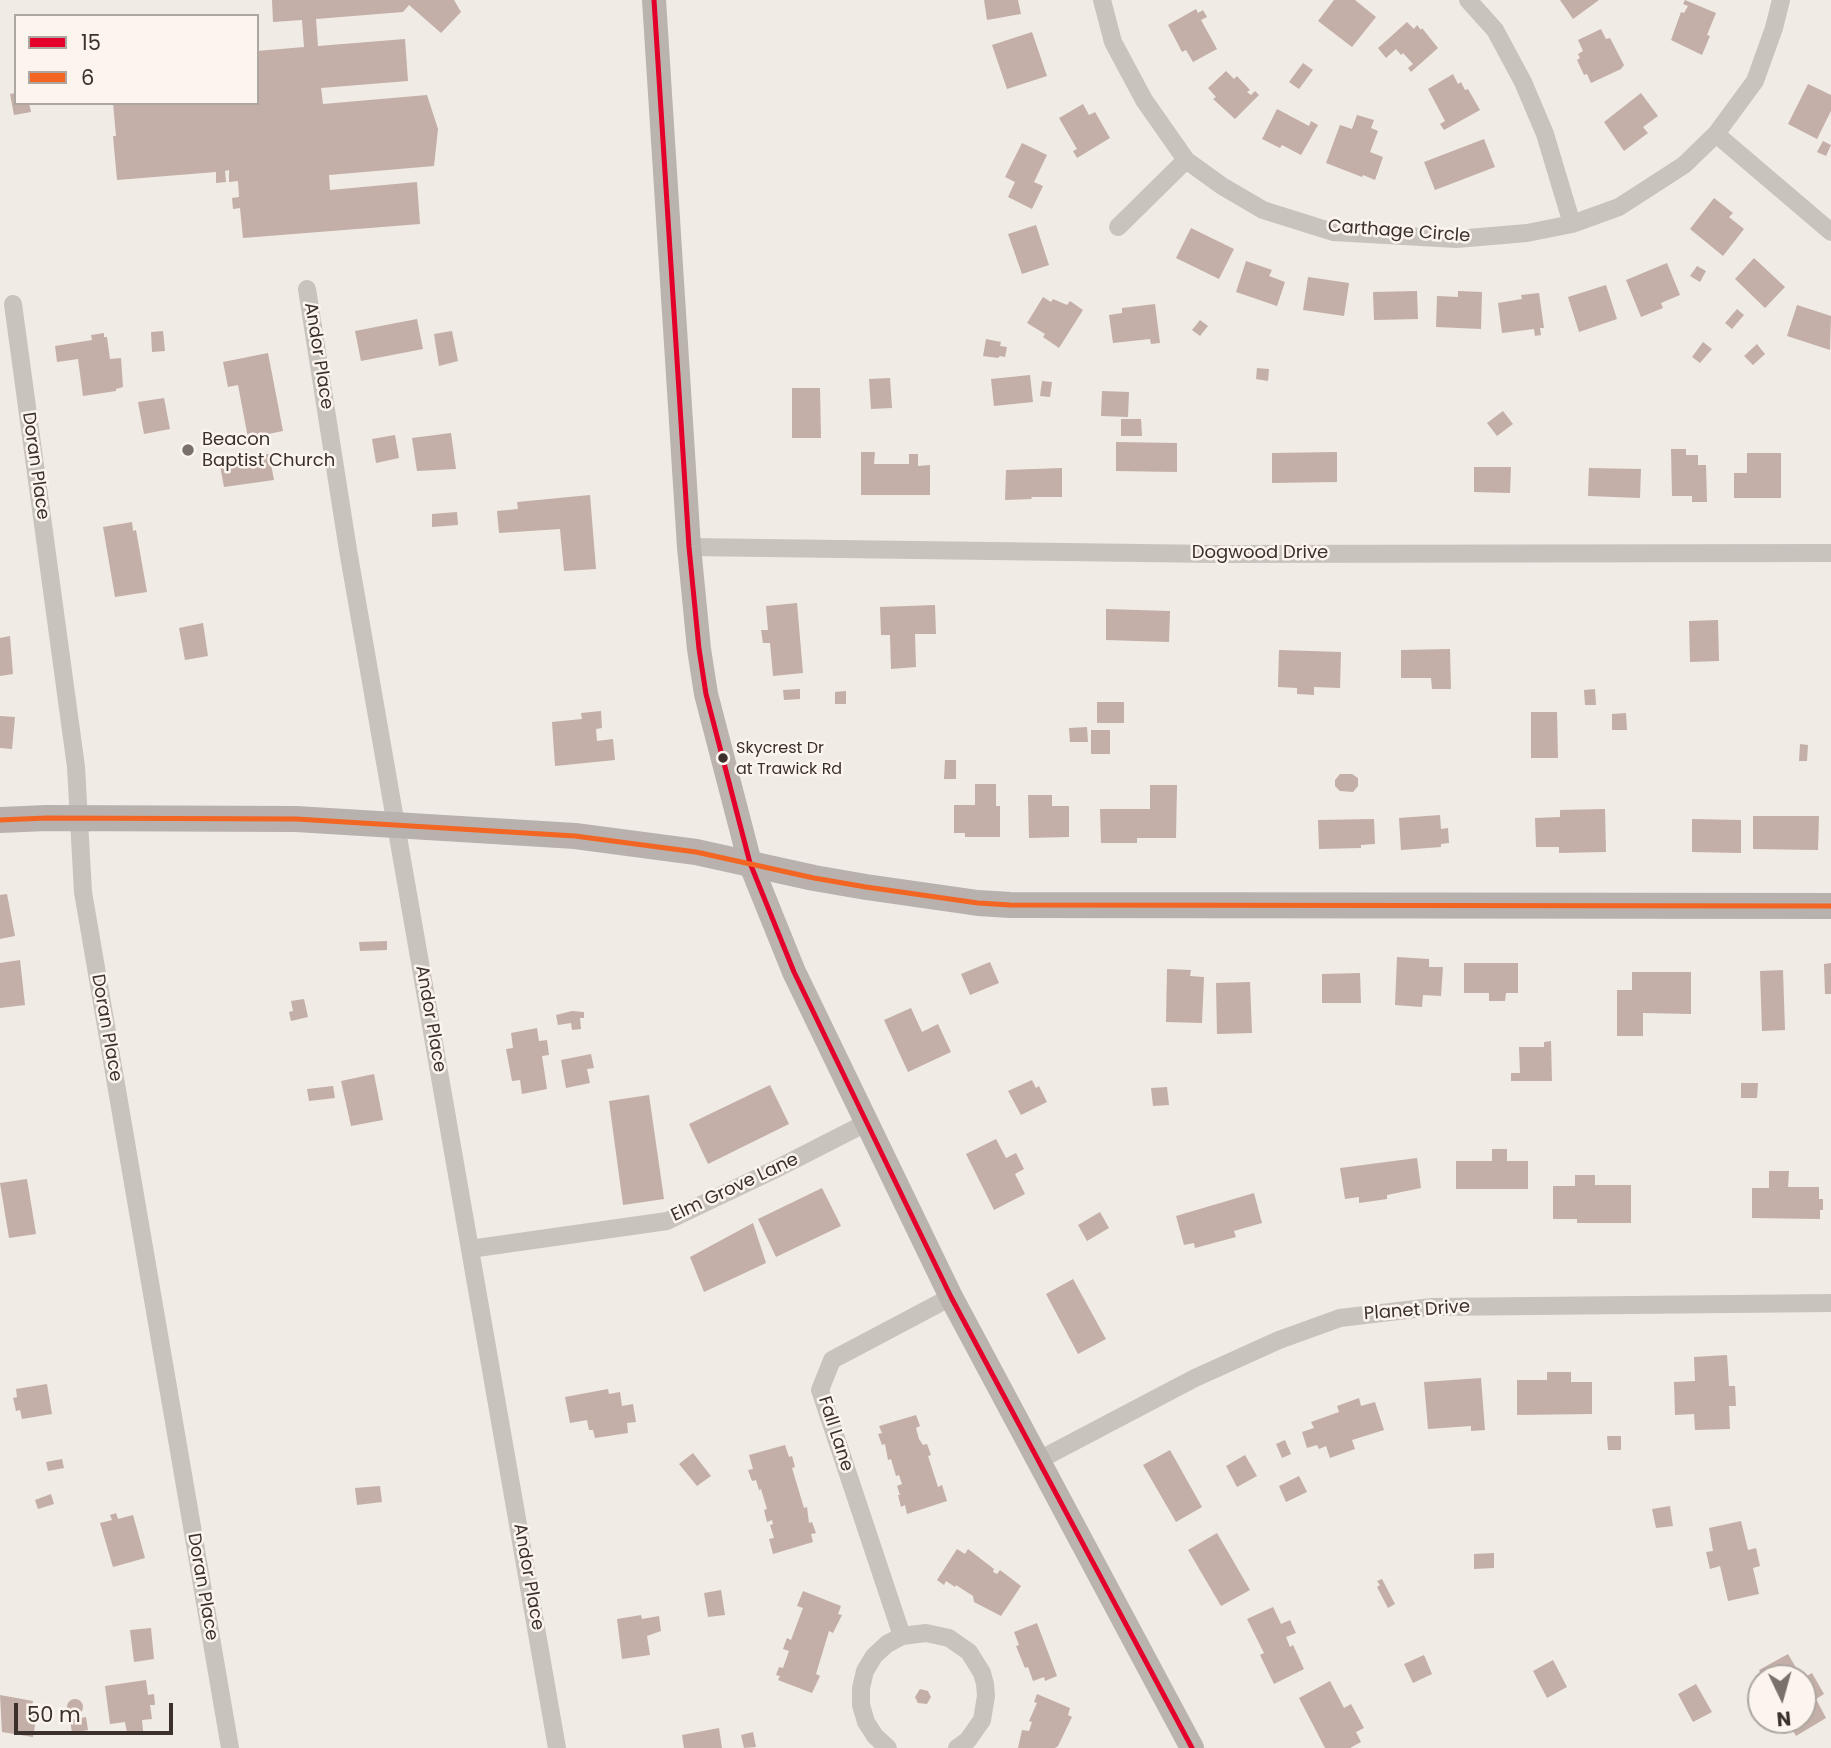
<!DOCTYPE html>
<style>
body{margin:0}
#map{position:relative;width:1831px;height:1748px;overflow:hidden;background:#f0ebe5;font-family:Poppins,sans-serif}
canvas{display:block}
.legend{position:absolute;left:14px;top:14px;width:245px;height:91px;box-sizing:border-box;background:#fbf5ee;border:2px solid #aea6a0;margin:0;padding:9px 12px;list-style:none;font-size:21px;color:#3b302b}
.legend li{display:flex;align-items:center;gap:14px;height:35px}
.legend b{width:35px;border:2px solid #aea6a0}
.north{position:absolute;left:1747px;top:1664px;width:70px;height:70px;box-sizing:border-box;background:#fbf5ee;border:2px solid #aea6a0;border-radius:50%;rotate:175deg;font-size:19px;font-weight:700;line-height:28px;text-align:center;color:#3b302b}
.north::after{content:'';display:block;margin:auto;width:24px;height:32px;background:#7a716c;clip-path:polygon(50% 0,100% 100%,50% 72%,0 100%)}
.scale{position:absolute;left:14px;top:1703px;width:159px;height:32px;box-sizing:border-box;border:4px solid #3b302b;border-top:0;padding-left:9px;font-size:21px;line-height:24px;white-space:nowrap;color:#3b302b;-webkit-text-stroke:5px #fbf5ee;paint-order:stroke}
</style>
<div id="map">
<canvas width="1831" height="1748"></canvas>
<ul class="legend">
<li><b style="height:9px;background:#e4002b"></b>15</li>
<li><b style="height:9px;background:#f26522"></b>6</li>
</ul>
<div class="north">N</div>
<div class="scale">50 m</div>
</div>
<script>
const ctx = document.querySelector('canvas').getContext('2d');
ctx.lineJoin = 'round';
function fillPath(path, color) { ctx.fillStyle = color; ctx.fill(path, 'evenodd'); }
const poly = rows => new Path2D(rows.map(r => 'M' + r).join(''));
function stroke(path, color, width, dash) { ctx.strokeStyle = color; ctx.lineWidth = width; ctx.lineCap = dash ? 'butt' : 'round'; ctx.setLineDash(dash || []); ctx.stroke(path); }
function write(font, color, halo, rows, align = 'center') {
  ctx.font = font + ' Poppins,sans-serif'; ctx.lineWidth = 5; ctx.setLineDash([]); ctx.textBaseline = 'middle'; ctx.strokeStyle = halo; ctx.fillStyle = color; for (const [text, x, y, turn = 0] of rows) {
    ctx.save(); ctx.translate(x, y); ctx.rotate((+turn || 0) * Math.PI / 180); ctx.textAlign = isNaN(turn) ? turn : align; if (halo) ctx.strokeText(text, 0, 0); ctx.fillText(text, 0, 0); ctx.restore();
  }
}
const building = poly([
 [272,0,454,0,461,12,441,33,409,5,403,12,316,19,318,46,405,39,408,81,321,88,323,104,427,95,438,129,434,166,329,175,330,190,417,182,420,224,243,238,240,208,233,209,232,198,239,197,238,181,229,182,229,170,225,171,226,182,216,183,216,172,117,180,113,136,116,136,113,103,257,103,257,51,304,47,302,20,273,22],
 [984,0,1018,0,1021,14,987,20],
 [1334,0,1355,0,1376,17,1352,47,1318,21],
 [1560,0,1599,0,1573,19],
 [1685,0,1716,13,1707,35,1710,36,1702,55,1671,40,1681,12,1684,13,1688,6,1683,4],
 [1196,9,1198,13,1203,10,1207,17,1201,20,1217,49,1193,62,1186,50,1182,52,1168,25],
 [1407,22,1414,29,1417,25,1421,30,1422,28,1438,48,1411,72,1408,68,1413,64,1403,53,1401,55,1396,49,1386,58,1378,48],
 [1601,29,1606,39,1610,38,1624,65,1621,69,1591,83,1587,74,1584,75,1577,60,1580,58,1578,54,1583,51,1578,40],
 [1032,32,1047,76,1007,89,992,45],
 [1303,63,1313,70,1299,89,1289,82],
 [1226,71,1234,79,1237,76,1250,90,1247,92,1251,95,1255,91,1259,95,1235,119,1213,99,1216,97,1208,88],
 [1453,74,1458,84,1461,82,1465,90,1468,89,1480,110,1444,130,1440,124,1445,121,1428,89],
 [1808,84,1831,95,1831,111,1817,139,1788,124],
 [16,93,16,103,29,103,31,112,14,115,10,94],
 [1641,93,1658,116,1643,127,1648,133,1624,151,1604,122],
 [1083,104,1089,115,1095,112,1110,138,1077,158,1073,151,1077,149,1059,118],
 [1277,109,1309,126,1311,121,1318,125,1301,155,1282,145,1280,148,1262,139],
 [1357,115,1374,120,1371,128,1378,131,1370,152,1383,157,1375,180,1363,175,1362,177,1326,163,1340,125,1352,129],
 [1484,139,1495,167,1435,190,1424,162],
 [1823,141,1831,145,1826,156,1817,152],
 [1022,143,1047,155,1034,182,1043,186,1032,209,1008,197,1015,182,1005,177],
 [1714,198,1733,213,1729,217,1744,229,1723,256,1690,229],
 [1036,225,1049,265,1022,274,1008,234],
 [1191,228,1234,249,1219,279,1176,258],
 [1754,258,1785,287,1765,308,1735,279],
 [1246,261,1272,270,1269,276,1285,282,1277,306,1236,292],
 [1667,263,1680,295,1661,303,1663,308,1641,317,1626,280],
 [1697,266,1706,271,1700,282,1690,276],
 [1308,277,1349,283,1344,316,1303,310],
 [1606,285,1617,319,1579,332,1568,297],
 [1417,291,1418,319,1374,320,1373,292],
 [1458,291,1482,292,1481,329,1436,327,1437,296,1458,297],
 [1539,293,1544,328,1540,328,1541,335,1535,336,1534,329,1502,333,1498,303,1522,299,1521,295],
 [1043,297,1051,302,1053,299,1067,305,1070,301,1083,310,1059,348,1043,337,1045,334,1027,323],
 [1155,304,1160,343,1151,344,1150,339,1113,343,1109,315,1122,313,1122,308],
 [1797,305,1831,316,1830,350,1787,336],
 [1737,309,1744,315,1732,329,1725,323],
 [417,319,423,349,361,361,355,331],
 [1200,320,1208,326,1200,336,1192,330],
 [163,331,165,351,152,352,151,332],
 [452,331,458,361,439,366,434,334],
 [104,333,104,337,107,337,110,359,121,358,123,387,116,389,116,391,83,396,78,359,57,362,55,346,92,340,91,335],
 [986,339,1001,342,1000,346,1007,347,1005,357,1000,356,998,358,983,356],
 [1703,342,1712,349,1700,363,1692,357],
 [1757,344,1765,354,1753,365,1744,356],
 [268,353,283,431,248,438,238,385,228,387,223,362],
 [1257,368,1269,369,1268,381,1256,379],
 [1030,375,1033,402,994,406,991,379],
 [890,378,892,408,871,409,869,379],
 [1042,381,1052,382,1050,397,1040,396],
 [792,388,820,388,821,438,792,438],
 [1102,391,1129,392,1128,417,1101,416],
 [164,398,170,429,144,434,138,402],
 [1503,411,1513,424,1497,436,1487,423],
 [1121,419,1141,419,1142,436,1121,436],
 [451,433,456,469,417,471,412,438],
 [395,435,399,458,376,463,372,439],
 [1116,442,1177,443,1177,472,1116,471],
 [1671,449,1686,449,1686,455,1698,455,1698,465,1706,465,1707,502,1692,502,1692,496,1672,496],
 [861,452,875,452,874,464,909,464,909,454,918,454,918,466,930,465,930,495,861,495],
 [1337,452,1337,482,1272,483,1272,453],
 [1747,453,1781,453,1781,498,1734,498,1734,473,1747,473],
 [269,454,274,480,224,487,220,466,235,464,234,460],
 [1474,467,1511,467,1510,493,1474,492],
 [1062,468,1062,497,1031,497,1032,499,1005,500,1006,470],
 [1589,468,1641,469,1640,498,1588,496],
 [590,495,596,569,564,571,560,529,499,533,497,511,518,509,517,502],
 [457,512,458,525,432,527,432,514],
 [132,522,133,531,136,530,147,592,115,597,103,527],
 [797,603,803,673,773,676,770,643,763,643,761,630,768,630,766,606],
 [935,605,936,634,915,634,916,667,891,669,890,635,881,635,880,607],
 [1106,609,1170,611,1169,642,1106,640],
 [1718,620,1719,661,1690,662,1689,621],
 [203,623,208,656,185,660,179,628],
 [10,636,13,674,0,676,0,638],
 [1450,649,1451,689,1432,689,1431,678,1401,678,1401,650],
 [1279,650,1341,652,1340,688,1314,687,1314,695,1297,694,1297,688,1278,687],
 [800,689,800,699,784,700,783,690],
 [1595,689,1596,705,1585,705,1584,690],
 [846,691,846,704,835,704,835,692],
 [1097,702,1124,702,1124,723,1097,723],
 [601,711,602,728,596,729,597,741,613,739,615,760,555,766,552,722,582,719,581,713],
 [1531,712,1557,712,1558,758,1531,758],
 [1626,713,1627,730,1612,730,1612,714],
 [0,716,15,717,12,749,0,748],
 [1087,727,1088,742,1070,742,1069,728],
 [1091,730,1110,730,1110,754,1091,754],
 [1800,744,1808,745,1807,761,1799,761],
 [945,760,956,760,956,779,944,779],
 [1340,774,1352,774,1358,778,1358,786,1353,792,1340,791,1335,786,1335,780],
 [975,784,996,784,996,806,1000,806,1000,837,965,837,965,833,954,833,954,805,975,805],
 [1150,785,1177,785,1176,838,1137,838,1137,843,1101,843,1100,809,1150,809],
 [1028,795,1052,795,1052,806,1069,806,1069,837,1029,838],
 [1605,809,1606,852,1559,853,1559,847,1536,847,1535,818,1560,817,1560,810],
 [1440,815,1441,829,1448,828,1449,843,1441,844,1441,847,1401,850,1399,818],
 [1753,816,1819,816,1818,850,1753,849],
 [1374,819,1375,844,1361,845,1361,848,1319,849,1318,820],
 [1692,819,1741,820,1741,853,1692,852],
 [7,894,15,936,0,939,0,895],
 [387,941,387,950,360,951,359,942],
 [1397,957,1429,959,1429,967,1443,967,1441,996,1423,995,1422,1007,1395,1005],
 [20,960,25,1005,0,1008,0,963],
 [990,962,999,983,970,995,961,974],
 [1464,963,1518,963,1518,993,1506,993,1505,1001,1489,1001,1489,993,1464,993],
 [1831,963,1831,994,1825,994,1824,964],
 [1167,969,1191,970,1190,976,1204,977,1202,1023,1166,1022],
 [1783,970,1785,1030,1762,1031,1760,971],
 [1632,972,1691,972,1691,1014,1643,1013,1643,1036,1617,1036,1617,990,1632,990],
 [1360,973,1361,1003,1322,1003,1322,974],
 [1250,982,1252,1033,1217,1034,1216,983],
 [304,999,308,1017,291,1021,289,1012,293,1011,291,1001],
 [911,1008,922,1032,938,1024,951,1052,908,1072,884,1020],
 [572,1011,584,1012,584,1018,580,1018,581,1029,572,1030,571,1023,558,1025,556,1015],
 [537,1028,539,1041,547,1040,549,1055,542,1056,547,1089,522,1094,520,1080,512,1081,506,1049,513,1048,511,1033],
 [1551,1041,1552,1081,1511,1081,1511,1073,1520,1073,1519,1047,1544,1047,1544,1042],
 [591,1054,594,1068,587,1069,590,1083,566,1088,561,1060],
 [374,1074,383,1120,351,1126,341,1081],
 [1032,1080,1036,1088,1039,1086,1047,1102,1021,1115,1008,1091],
 [1741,1083,1758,1083,1757,1098,1741,1098],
 [770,1085,789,1124,708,1164,689,1124],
 [333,1086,335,1098,309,1101,307,1089],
 [1167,1087,1169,1105,1153,1106,1151,1088],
 [649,1095,664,1199,623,1205,609,1101],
 [996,1139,1006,1158,1016,1153,1024,1169,1015,1174,1025,1194,994,1210,966,1154],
 [1492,1149,1507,1149,1507,1161,1528,1161,1528,1189,1456,1189,1456,1161,1492,1161],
 [1417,1158,1421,1188,1387,1195,1387,1199,1359,1203,1359,1197,1345,1199,1340,1168],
 [1769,1171,1789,1171,1788,1187,1819,1187,1819,1199,1823,1199,1823,1210,1820,1210,1820,1219,1752,1218,1752,1188,1769,1188],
 [1575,1175,1595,1175,1595,1185,1631,1185,1631,1223,1577,1223,1577,1219,1553,1219,1553,1186,1575,1186],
 [27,1179,36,1234,9,1238,0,1183],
 [822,1188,841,1226,776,1257,758,1219],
 [1254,1193,1262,1223,1234,1231,1236,1237,1195,1248,1194,1243,1184,1245,1176,1216],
 [1100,1212,1109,1228,1087,1241,1078,1225],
 [753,1223,766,1263,704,1292,690,1257],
 [1073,1279,1106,1339,1078,1354,1046,1294],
 [1727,1355,1729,1386,1735,1386,1736,1406,1729,1406,1730,1429,1695,1430,1694,1414,1675,1415,1674,1382,1695,1381,1694,1357],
 [1547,1372,1571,1372,1571,1382,1592,1382,1592,1414,1517,1415,1517,1380,1547,1380],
 [1481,1378,1485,1430,1471,1431,1471,1426,1428,1429,1424,1382],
 [47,1384,52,1414,22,1419,20,1410,16,1411,13,1398,17,1397,16,1389],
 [608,1389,609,1394,620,1392,622,1406,633,1404,636,1422,627,1423,628,1433,595,1438,593,1430,589,1430,587,1420,570,1423,565,1397],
 [1359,1398,1361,1406,1375,1402,1384,1430,1352,1440,1355,1449,1330,1458,1326,1446,1319,1449,1317,1445,1307,1448,1302,1432,1314,1428,1311,1422,1339,1412,1337,1406],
 [916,1415,920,1426,916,1428,919,1439,923,1445,927,1444,931,1455,928,1456,938,1487,942,1485,947,1501,907,1514,905,1505,901,1507,898,1495,900,1495,897,1486,902,1484,899,1475,896,1476,891,1459,888,1460,885,1444,882,1445,878,1434,882,1433,879,1426],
 [1607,1436,1621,1436,1621,1450,1608,1450],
 [1285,1440,1291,1454,1282,1458,1276,1444],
 [785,1445,789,1457,792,1456,795,1467,792,1468,804,1508,807,1507,809,1523,812,1522,816,1533,811,1534,813,1542,773,1554,769,1539,774,1538,770,1525,773,1524,772,1520,767,1522,764,1510,767,1509,761,1489,759,1490,756,1480,752,1481,748,1470,753,1469,749,1455],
 [1170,1450,1202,1507,1176,1522,1143,1465],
 [693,1453,711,1476,697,1486,679,1464],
 [1245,1455,1257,1476,1237,1487,1226,1466],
 [62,1459,64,1468,48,1471,46,1462],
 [1299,1476,1307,1492,1286,1502,1279,1486],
 [380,1486,382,1502,357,1505,355,1488],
 [51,1494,54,1504,38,1509,35,1500],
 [1670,1506,1673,1526,1656,1528,1652,1509],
 [116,1513,118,1519,133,1515,145,1558,113,1567,100,1523,112,1520,110,1515],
 [1741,1521,1748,1550,1756,1548,1760,1566,1753,1568,1759,1594,1728,1601,1720,1566,1710,1569,1706,1552,1713,1551,1709,1528],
 [1217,1533,1250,1590,1221,1606,1188,1550],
 [957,1549,965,1554,968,1549,994,1569,993,1572,997,1574,1000,1570,1021,1586,1001,1616,974,1602,973,1596,956,1585,955,1587,946,1581,944,1585,937,1580],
 [1494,1553,1494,1568,1474,1569,1474,1554],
 [1382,1579,1395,1604,1388,1608,1377,1587,1380,1585,1377,1581],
 [721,1590,725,1615,708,1617,704,1593],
 [803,1591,841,1606,838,1614,842,1615,833,1633,829,1631,816,1674,820,1676,812,1693,778,1680,780,1676,776,1675,779,1667,783,1668,789,1651,783,1649,787,1638,791,1640,803,1608,797,1606],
 [1273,1607,1281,1624,1290,1620,1296,1633,1286,1637,1290,1647,1293,1645,1304,1669,1274,1684,1260,1655,1264,1653,1247,1619],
 [641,1615,642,1619,659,1616,661,1631,647,1636,650,1655,622,1659,617,1619],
 [1037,1623,1057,1676,1045,1681,1044,1677,1033,1681,1028,1667,1025,1668,1016,1646,1019,1645,1014,1632],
 [151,1628,154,1659,134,1662,130,1630],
 [1788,1654,1802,1678,1763,1678,1759,1670],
 [1424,1655,1432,1674,1413,1683,1404,1664],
 [1553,1660,1567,1687,1547,1698,1533,1671],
 [1812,1673,1824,1694,1816,1699,1826,1718,1796,1736,1787,1720,1803,1720,1803,1678],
 [146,1680,148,1695,154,1694,155,1705,150,1705,152,1719,142,1720,143,1731,127,1733,125,1722,110,1724,105,1686],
 [1330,1681,1344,1708,1351,1704,1364,1728,1356,1732,1361,1742,1350,1748,1325,1748,1299,1698],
 [1696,1684,1712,1712,1693,1722,1678,1694],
 [920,1689,928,1691,931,1697,927,1704,918,1703,915,1697],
 [1037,1694,1070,1708,1068,1715,1072,1717,1058,1746,1055,1748,1018,1748,1022,1730,1029,1731,1032,1722,1029,1721,1037,1703,1034,1702],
 [0,1695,33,1701,31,1712,37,1714,33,1737,2,1732],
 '67 1707a8 8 0 1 1 16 0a8 8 0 1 1-16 0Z',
 [86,1717,88,1730,72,1733,70,1720],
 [719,1728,722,1748,684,1748,682,1735],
 [753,1732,756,1747,744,1748,741,1735]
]);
const street = poly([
 [1102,0,1113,42,1144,100,1186,160,1222,186,1263,210,1333,232,1456,239,1527,233,1572,224,1619,207,1684,165,1716,134,1755,81,1774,28,1781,0],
 [1468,0,1495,30,1523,82,1545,134,1572,224],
 [1716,134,1831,232],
 [1118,227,1186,160],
 [307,289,348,550,557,1748],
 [13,304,76,767,83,892,230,1748],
 [689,547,1216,554,1831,553],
 [470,1249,667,1221,774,1170,868,1122],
 [1037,1461,1195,1378,1279,1340,1340,1318,1432,1307,1831,1303],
 [902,1636,820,1390,832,1360,951,1297],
 [888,1748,875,1736,866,1722,861,1705,861,1688,865,1671,874,1656,887,1644,902,1636,926,1633,949,1638,969,1652,982,1673,985,1684,986,1696,982,1720,968,1740,957,1748]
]);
const secondary = poly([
 [654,0,689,547,699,649,706,694,750,863,794,972,951,1297,1192,1748]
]);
const primary = poly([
 [0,820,47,818,296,819,575,836,696,852,814,878,866,887,978,903,1010,905,1831,906]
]);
const bus1 = poly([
 [654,0,689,547,699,649,706,694,750,863,794,972,951,1297,1192,1748]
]);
const bus2 = poly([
 [0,820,47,818,296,819,575,836,696,852,814,878,866,887,978,903,1010,905,1831,906]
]);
const markers = [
 [188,450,7,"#7a716c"],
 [723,758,6,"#3b302b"]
];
const busNames = [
 ["Skycrest Dr",736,749],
 ["at Trawick Rd",736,770]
];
const streetNames = [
 ["Carthage Circle",1399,232,4],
 ["Andor Place",318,356,81],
 ["Doran Place",35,466,82],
 ["Dogwood Drive",1260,553],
 ["Andor Place",430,1019,80],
 ["Doran Place",106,1028,80],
 ["Elm Grove Lane",735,1188,-25],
 ["Planet Drive",1417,1311,-4],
 ["Fall Lane",835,1434,72],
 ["Andor Place",528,1577,80],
 ["Doran Place",202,1587,80]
];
const poiNames = [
 ["Beacon",202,440],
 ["Baptist Church",202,461]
];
fillPath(building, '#c3afa7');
stroke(street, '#c9c3be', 18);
stroke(secondary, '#bab3ae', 24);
stroke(primary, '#b8b1ad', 26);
stroke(bus1, '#e4002b', 5);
stroke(bus2, '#f26522', 5);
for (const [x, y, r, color] of markers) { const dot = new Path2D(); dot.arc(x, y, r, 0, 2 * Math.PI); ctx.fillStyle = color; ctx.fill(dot); stroke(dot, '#fbf5ee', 2.5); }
write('16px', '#3b302b', '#fbf5ee', busNames, 'left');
write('18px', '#3b302b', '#fbf5ee', streetNames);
write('18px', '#3b302b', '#fbf5ee', poiNames, 'left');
</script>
